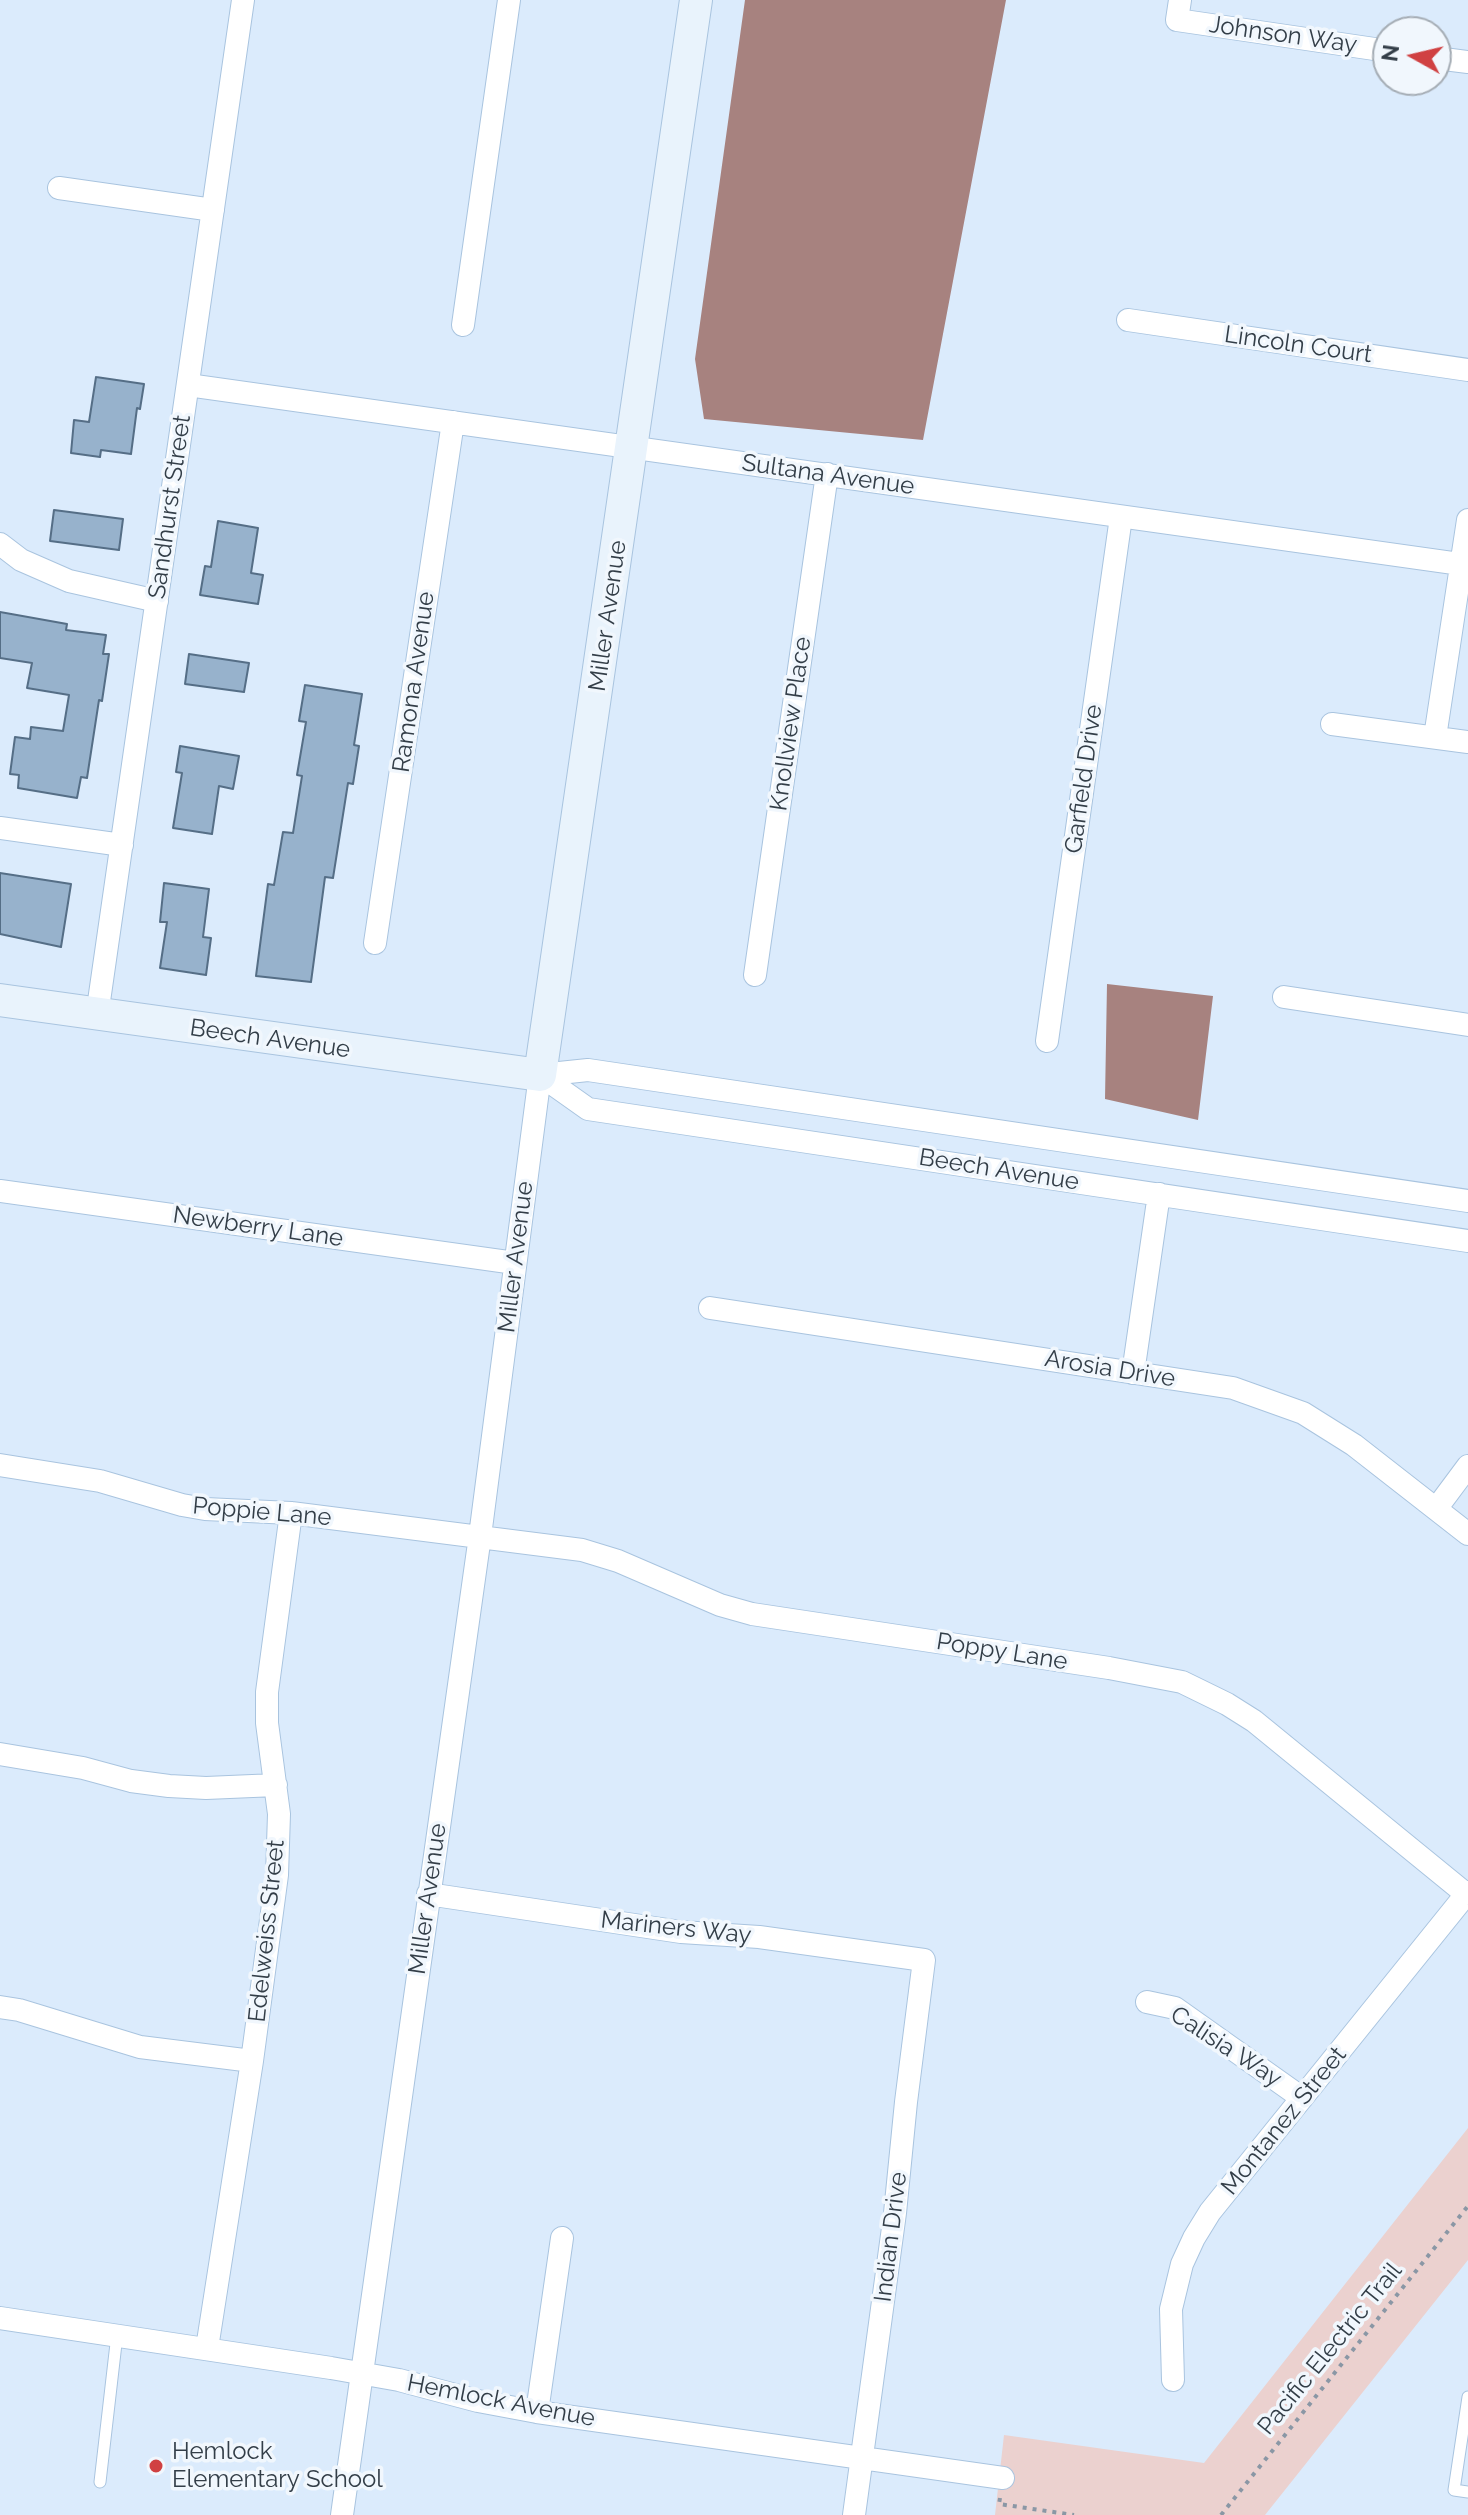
<!DOCTYPE html>
<style>
body{margin:0}
#map{position:relative;width:1468px;height:2515px;overflow:hidden;background:#dbebfc;font-family:Raleway,sans-serif}
canvas{display:block}
.north{position:absolute;left:1372px;top:16px;width:80px;height:80px;box-sizing:border-box;background:#f1f7fd;border:2px solid #a5adb5;border-radius:50%;rotate:278deg;font-size:22px;font-weight:700;line-height:32px;text-align:center;color:#333e48}
.north::after{content:'';display:block;margin:auto;width:28px;height:36px;background:#d04142;clip-path:polygon(50% 0,100% 100%,50% 72%,0 100%)}
</style>
<div id="map">
<canvas width="1468" height="2515"></canvas>
<div class="north">N</div>
</div>
<script>
const ctx = document.querySelector('canvas').getContext('2d');
ctx.lineJoin = 'round';
function fillPath(path, color) { ctx.fillStyle = color; ctx.fill(path, 'evenodd'); }
const poly = rows => new Path2D(rows.map(r => 'M' + r).join(''));
function stroke(path, color, width, dash) { ctx.strokeStyle = color; ctx.lineWidth = width; ctx.lineCap = dash ? 'butt' : 'round'; ctx.setLineDash(dash || []); ctx.stroke(path); }
function write(font, color, halo, rows, align = 'center') {
  ctx.font = font + ' Raleway,sans-serif'; ctx.lineWidth = 7; ctx.setLineDash([]); ctx.textBaseline = 'middle'; ctx.strokeStyle = halo; ctx.fillStyle = color; for (const [text, x, y, turn = 0] of rows) {
    ctx.save(); ctx.translate(x, y); ctx.rotate((+turn || 0) * Math.PI / 180); ctx.textAlign = isNaN(turn) ? turn : align; if (halo) ctx.strokeText(text, 0, 0); ctx.fillText(text, 0, 0); ctx.restore();
  }
}
const green = poly([
 [1468,2128,1468,2260,1265,2515,995,2515,1004,2435,1204,2463]
]);
const water = poly([
 [745,0,1006,0,923,440,704,419,695,359],
 [1107,984,1213,996,1198,1120,1105,1099]
]);
const building = poly([
 [96,377,144,384,140,409,137,408,131,454,101,450,100,457,71,453,74,420,89,422,96,377],
 [54,510,123,519,119,550,50,541,54,510],
 [218,521,258,528,251,573,263,575,258,604,200,595,205,566,211,567,218,521],
 [0,612,67,624,66,630,106,635,103,654,109,654,102,701,99,700,87,778,81,777,77,798,18,788,19,775,10,774,15,737,30,739,31,727,63,731,69,695,27,688,32,663,0,658,0,612],
 [189,654,249,663,244,692,185,684,189,654],
 [305,685,362,694,354,745,359,746,353,784,348,783,333,878,325,877,311,982,256,976,268,884,274,885,283,832,293,833,302,776,297,775,306,722,299,721,305,685],
 [180,746,239,756,233,789,219,786,212,834,173,828,182,773,176,772,180,746],
 [0,873,71,884,61,947,0,934,0,873],
 [164,883,209,889,203,937,211,938,206,975,160,968,167,922,160,922,164,883]
]);
const path = poly([
 [1000,2498,999,2504,1074,2515],
 [1221,2515,1468,2206]
]);
const lane = poly([
 [1468,2397,1454,2490,1468,2492],
 [100,2482,117,2335]
]);
const street = poly([
 [1180,0,1177,20,1388,51],
 [1436,58,1468,62],
 [59,188,213,210],
 [1128,320,1468,370],
 [463,325,509,0],
 [188,385,1468,565],
 [0,544,21,560,69,581,157,601],
 [1332,724,1468,742],
 [1435,737,1468,520],
 [0,828,122,845],
 [375,943,453,422],
 [755,975,827,474],
 [1284,997,1468,1025],
 [97,1015,243,0],
 [1047,1041,1121,517],
 [540,1075,588,1109,1468,1241],
 [540,1075,588,1070,1468,1201],
 [0,1191,515,1263],
 [710,1308,1233,1388,1303,1413,1354,1445,1468,1534],
 [1133,1373,1159,1194],
 [0,1465,100,1481,182,1505,205,1509,291,1513,582,1550,618,1561,720,1605,752,1614,1109,1668,1182,1682,1227,1704,1254,1721,1466,1894],
 [1436,1509,1468,1466],
 [0,1754,83,1768,131,1781,169,1786,206,1788,276,1785],
 [428,1894,681,1932,759,1937,924,1960,906,2102,895,2213,854,2515],
 [1147,2002,1175,2008,1302,2098],
 [0,2007,19,2010,140,2047,252,2061],
 [0,2318,331,2368,399,2380,478,2401,537,2412,1003,2478],
 [207,2348,252,2061,277,1875,279,1814,267,1723,267,1692,291,1513],
 [1173,2380,1171,2309,1182,2264,1194,2238,1210,2212,1468,1892],
 [537,2412,562,2238],
 [342,2515,480,1536,540,1075]
]);
const secondary = poly([
 [0,1000,540,1075,696,0]
]);
const markers = [
 [156,2466,8,"#d04142"]
];
const streetNames = [
 ["Johnson Way",1283,35,8],
 ["Lincoln Court",1298,345,8],
 ["Sultana Avenue",828,475,8],
 ["Sandhurst Street",170,507,-82],
 ["Miller Avenue",608,616,-82],
 ["Ramona Avenue",414,682,-82],
 ["Knollview Place",791,724,-82],
 ["Garfield Drive",1084,779,-82],
 ["Beech Avenue",270,1039,8],
 ["Beech Avenue",999,1170,9],
 ["Newberry Lane",258,1227,8],
 ["Miller Avenue",516,1257,-83],
 ["Arosia Drive",1110,1369,9],
 ["Poppie Lane",262,1512,5],
 ["Poppy Lane",1002,1652,9],
 ["Miller Avenue",428,1899,-82],
 ["Mariners Way",676,1928,6],
 ["Edelweiss Street",267,1931,-84],
 ["Calisia Way",1226,2047,33],
 ["Montanez Street",1284,2121,-51],
 ["Indian Drive",891,2237,-83],
 ["Pacific Electric Trail",1330,2349,-51],
 ["Hemlock Avenue",501,2401,11]
];
const poiNames = [
 ["Hemlock",172,2452],
 ["Elementary School",172,2480]
];
fillPath(green, '#ebd1cf');
fillPath(water, '#a7827f');
fillPath(building, '#97b2cc');
stroke(building, '#556e86', 2);
stroke(lane, '#a9c4df', 13);
stroke(street, '#a9c4df', 24);
stroke(secondary, '#a9c4df', 34);
stroke(path, '#8a97a5', 4, [4, 6]);
stroke(lane, '#fff', 11);
stroke(street, '#fff', 22);
stroke(secondary, '#e9f3fc', 32);
for (const [x, y, r, color] of markers) { const dot = new Path2D(); dot.arc(x, y, r, 0, 2 * Math.PI); ctx.fillStyle = color; ctx.fill(dot); stroke(dot, '#f1f7fd', 3); }
write('24px', '#333e48', '#f1f7fd', streetNames);
write('24px', '#333e48', '#f1f7fd', poiNames, 'left');
</script>
